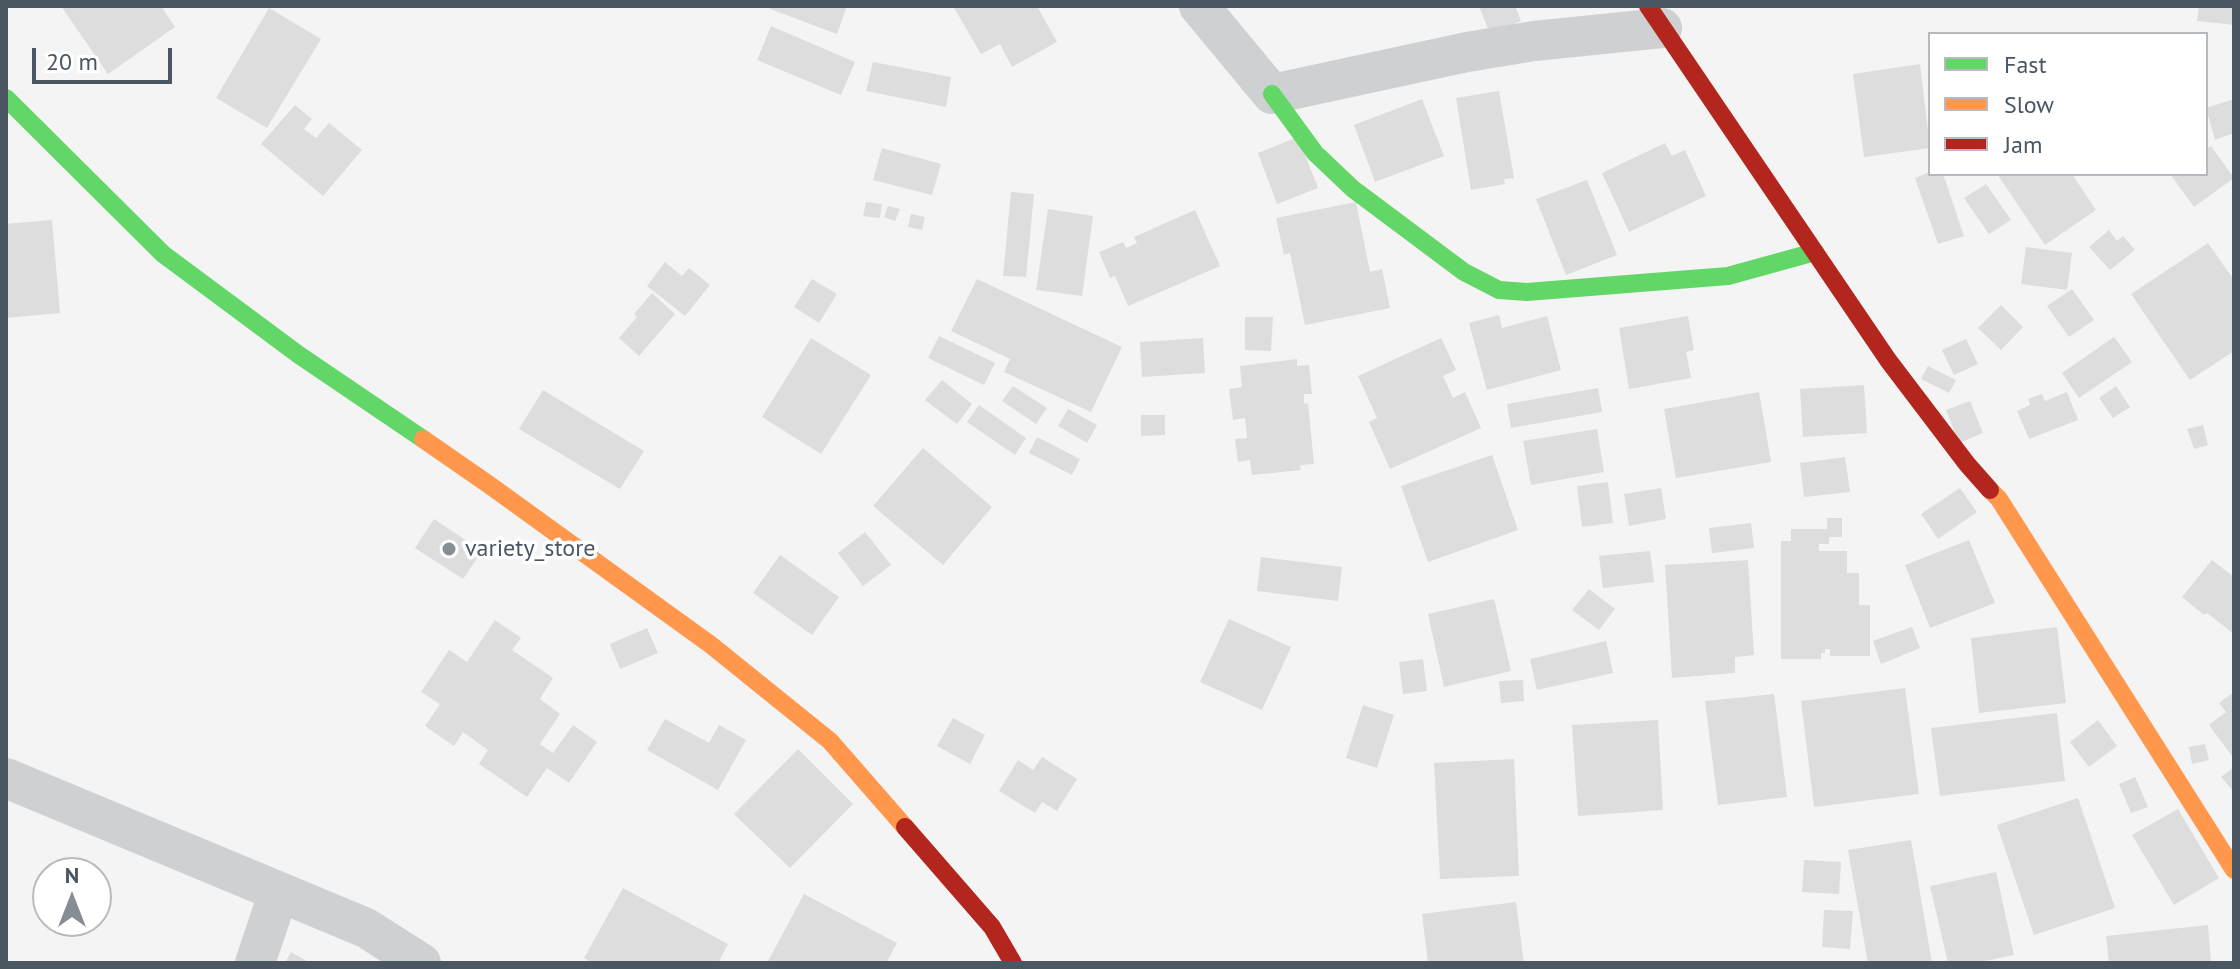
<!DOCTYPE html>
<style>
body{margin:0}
#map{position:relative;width:2240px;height:969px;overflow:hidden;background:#f4f4f4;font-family:"PT Sans",sans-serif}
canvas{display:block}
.frame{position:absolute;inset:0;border:8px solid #4a5661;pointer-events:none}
.legend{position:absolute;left:1928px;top:32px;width:280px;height:144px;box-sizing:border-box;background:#fff;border:2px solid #b7bbc0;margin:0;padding:10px 14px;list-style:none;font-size:24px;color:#4a5661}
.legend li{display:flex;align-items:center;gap:16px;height:40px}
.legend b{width:40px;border:2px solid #b7bbc0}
.north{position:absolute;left:32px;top:857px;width:80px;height:80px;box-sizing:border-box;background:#fff;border:2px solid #b7bbc0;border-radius:50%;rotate:0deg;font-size:22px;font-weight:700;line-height:32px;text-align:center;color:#4a5661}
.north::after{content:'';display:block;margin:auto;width:28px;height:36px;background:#868d94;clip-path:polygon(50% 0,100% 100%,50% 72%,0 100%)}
.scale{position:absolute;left:32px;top:48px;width:140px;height:36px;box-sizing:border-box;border:4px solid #4a5661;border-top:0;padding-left:10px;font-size:24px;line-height:28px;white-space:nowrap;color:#4a5661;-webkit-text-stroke:6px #fff;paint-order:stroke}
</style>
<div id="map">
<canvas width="2240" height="969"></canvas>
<div class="frame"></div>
<ul class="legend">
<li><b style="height:10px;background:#63d668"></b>Fast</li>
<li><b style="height:10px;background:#ff974d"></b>Slow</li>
<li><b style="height:10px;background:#b3261e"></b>Jam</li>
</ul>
<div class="north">N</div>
<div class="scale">20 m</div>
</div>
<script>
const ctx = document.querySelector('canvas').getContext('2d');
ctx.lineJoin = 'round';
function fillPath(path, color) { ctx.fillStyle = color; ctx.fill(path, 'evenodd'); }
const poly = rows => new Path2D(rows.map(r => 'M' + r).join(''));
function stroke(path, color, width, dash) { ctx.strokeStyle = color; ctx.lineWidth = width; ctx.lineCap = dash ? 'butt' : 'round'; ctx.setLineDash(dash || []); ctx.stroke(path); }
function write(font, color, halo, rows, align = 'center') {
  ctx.font = font + ' "PT Sans",sans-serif'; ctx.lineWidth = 7; ctx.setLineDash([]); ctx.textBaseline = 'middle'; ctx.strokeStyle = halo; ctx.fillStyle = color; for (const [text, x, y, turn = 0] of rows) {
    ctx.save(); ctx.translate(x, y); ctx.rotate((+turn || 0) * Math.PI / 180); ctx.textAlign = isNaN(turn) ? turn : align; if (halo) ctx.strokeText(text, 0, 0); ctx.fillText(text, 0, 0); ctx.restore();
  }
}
const building = poly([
 [61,6,161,6,175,27,108,74],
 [771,6,847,6,837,34,770,9],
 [953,6,1037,6,1057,42,1012,67,1000,44,981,54],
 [1479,6,1515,6,1521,21,1490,34],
 [2199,6,2234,6,2234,25,2197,21],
 [269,8,321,39,267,128,216,98],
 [771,26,855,62,841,95,757,60],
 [873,62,951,77,946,107,866,91],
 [1920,64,1930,148,1864,157,1853,74],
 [1499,91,1514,178,1504,179,1505,184,1471,190,1456,98],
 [1422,99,1444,156,1375,182,1354,125],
 [2234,99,2234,133,2215,140,2206,108],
 [295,105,312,119,304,129,316,138,329,123,362,150,323,196,261,144],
 [1298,137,1318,188,1277,204,1258,153],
 [1665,143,1672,156,1685,150,1706,196,1629,232,1602,173],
 [2211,146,2234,178,2194,207,2170,174,2206,174,2206,149],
 [882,148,941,164,932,195,873,180],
 [1930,172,1930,174,1943,174,1964,236,1938,244,1915,178],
 [1997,174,2072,174,2096,210,2045,245],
 [1587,180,1617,255,1566,275,1536,199],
 [1986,184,2011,220,1989,234,1964,198],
 [1011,192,1034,194,1026,277,1003,276],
 [866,202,882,204,880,218,863,216],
 [1356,202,1370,272,1382,269,1390,308,1305,325,1290,253,1284,255,1276,218],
 [888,206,900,209,895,221,884,217],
 [1048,209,1093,216,1082,296,1036,290],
 [1195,210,1220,266,1128,306,1115,276,1110,278,1099,252,1123,242,1126,248,1137,243,1134,237],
 [911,214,925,217,922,230,908,227],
 [52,220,60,313,6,318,6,224],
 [2109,230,2117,241,2123,236,2135,250,2110,270,2089,247],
 [2208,243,2234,280,2234,351,2190,380,2131,294],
 [2026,247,2072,253,2067,290,2021,284],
 [665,262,682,276,689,268,710,285,685,316,647,286],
 [812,279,837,294,819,323,794,307],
 [977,279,1122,347,1091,412,1004,372,1010,359,951,331],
 [2072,289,2094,320,2069,337,2047,306],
 [652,293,675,314,639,356,619,338,637,317,634,314],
 [2001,305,2023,327,2001,350,1978,328],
 [1499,315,1502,328,1547,316,1561,370,1487,390,1469,323],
 [1688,316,1694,350,1686,352,1691,378,1629,389,1619,328],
 [1245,317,1273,317,1271,351,1245,350],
 [939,336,995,363,984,385,928,358],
 [2114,337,2132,362,2079,398,2062,373],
 [811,338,871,375,821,454,762,417],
 [1203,338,1205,373,1142,377,1140,342],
 [1441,338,1456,370,1443,376,1453,398,1465,392,1481,428,1390,469,1369,422,1377,418,1358,376],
 [1966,339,1978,364,1954,375,1942,350],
 [1297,359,1297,366,1309,365,1312,394,1304,394,1304,404,1308,403,1314,464,1300,465,1301,470,1252,475,1250,460,1238,462,1235,439,1247,438,1245,418,1233,420,1229,389,1242,387,1240,366],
 [1928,366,1956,380,1949,393,1921,379],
 [942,380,972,404,957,424,925,400],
 [1864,385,1867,433,1803,437,1800,389],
 [1013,386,1047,408,1036,424,1002,401],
 [2116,386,2130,407,2113,418,2099,398],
 [1598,388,1602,412,1511,428,1507,404],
 [543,390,644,451,620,489,519,429],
 [1759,392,1771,462,1676,478,1664,409],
 [2067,392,2078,420,2029,439,2017,411,2030,405,2028,399,2042,394,2045,401],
 [1970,401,1983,433,1959,443,1946,410],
 [979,405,1026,438,1015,455,967,422],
 [1068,409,1097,425,1087,443,1058,426],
 [1141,415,1165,415,1165,435,1141,436],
 [2203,425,2208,445,2194,449,2187,429],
 [1597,429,1604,472,1531,485,1523,441],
 [1037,437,1080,459,1072,475,1029,453],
 [923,448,992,507,943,565,873,506],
 [1492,455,1518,530,1428,562,1401,486],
 [1845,457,1850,492,1804,497,1800,463],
 [1608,482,1613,523,1582,527,1577,486],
 [1661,488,1666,519,1629,526,1624,494],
 [1960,488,1977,512,1938,539,1921,514],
 [1827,518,1842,518,1842,537,1829,537,1829,544,1819,544,1819,551,1847,551,1847,573,1859,573,1859,605,1870,605,1870,656,1830,656,1830,649,1825,649,1825,653,1821,653,1821,659,1781,659,1781,541,1791,541,1791,529,1827,529],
 [434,519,482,551,463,579,415,548],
 [1751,523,1754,548,1712,553,1709,528],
 [865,532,891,565,863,586,838,553],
 [1969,540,1995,603,1930,628,1905,565],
 [1650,551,1654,582,1603,588,1599,556],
 [780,555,839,597,812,635,753,593],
 [1261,557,1342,567,1338,601,1257,591],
 [1748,560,1754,655,1735,657,1735,673,1672,678,1665,565],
 [2212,560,2234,577,2234,634,2207,613,2204,615,2182,597],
 [1589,589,1615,609,1599,630,1572,610],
 [1494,599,1511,671,1444,687,1428,614],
 [1229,619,1291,647,1262,710,1200,682],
 [495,620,521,638,512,650,553,678,540,699,560,714,540,744,553,753,573,725,597,742,569,783,547,768,527,797,479,764,488,750,463,732,454,746,425,726,440,704,421,692,449,650,467,662],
 [1912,627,1920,648,1881,664,1873,641],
 [2057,627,2066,703,1979,713,1971,638],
 [647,628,658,653,620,669,610,644],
 [1606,641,1613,673,1537,690,1530,659],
 [1423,659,1427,691,1403,694,1399,662],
 [1523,680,1524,701,1501,703,1499,681],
 [1905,688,1919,794,1814,807,1801,701],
 [2234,692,2234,755,2232,756,2209,725,2226,712,2219,703],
 [1774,694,1787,797,1718,805,1705,701],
 [1363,705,1394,715,1377,768,1346,758],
 [2057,713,2065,781,1940,796,1931,728],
 [953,718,985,735,970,764,937,746],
 [665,719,709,743,719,725,746,740,718,790,647,750],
 [1658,720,1663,810,1578,816,1572,725],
 [2098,720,2117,746,2089,767,2070,742],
 [2205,744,2209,760,2192,764,2189,747],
 [798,749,853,804,790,868,734,814],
 [1042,757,1077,779,1057,811,1042,802,1035,813,999,791,1018,760,1033,770],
 [1514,759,1519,876,1440,879,1434,763],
 [2234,767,2234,792,2221,777],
 [2135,777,2148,807,2131,813,2119,784],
 [2078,798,2115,908,2034,935,1997,825],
 [2178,809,2219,878,2174,905,2132,835],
 [1911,840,1932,963,1868,963,1848,850],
 [1804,860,1841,862,1839,894,1802,892],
 [1996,872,2014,955,1975,963,1948,963,1930,886],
 [623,888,728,944,718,963,592,963,584,958],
 [804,894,897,943,886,963,767,963],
 [1516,902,1524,963,1428,963,1422,914],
 [1824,910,1853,911,1850,949,1822,947],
 [2208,925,2211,963,2109,963,2106,936],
 [291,952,311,963,285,963]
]);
const street = poly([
 [1199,6,1272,94,1467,52,1534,41,1662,28],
 [6,778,366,928,421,963],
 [255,963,279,892]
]);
const fast = poly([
 [1272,94,1315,153,1353,189,1464,272,1499,290,1527,292,1728,276,1815,252],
 [6,98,163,254,299,355,423,439]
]);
const slow = poly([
 [423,439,488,484,711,645,830,741,905,827],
 [1990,490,1999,499,2234,870]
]);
const jam = poly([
 [1648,6,1888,360,1967,464,1990,490],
 [905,827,992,927,1013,963]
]);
const markers = [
 [449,549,8,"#868d94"]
];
const poiNames = [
 ["variety_store",465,549]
];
fillPath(building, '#ddddde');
stroke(street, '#ced0d2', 40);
stroke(fast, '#63d668', 18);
stroke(slow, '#ff974d', 18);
stroke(jam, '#b3261e', 18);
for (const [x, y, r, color] of markers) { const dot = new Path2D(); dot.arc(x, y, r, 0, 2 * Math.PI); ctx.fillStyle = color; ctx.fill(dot); stroke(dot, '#fff', 3); }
write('24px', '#4a5661', '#fff', poiNames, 'left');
</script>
